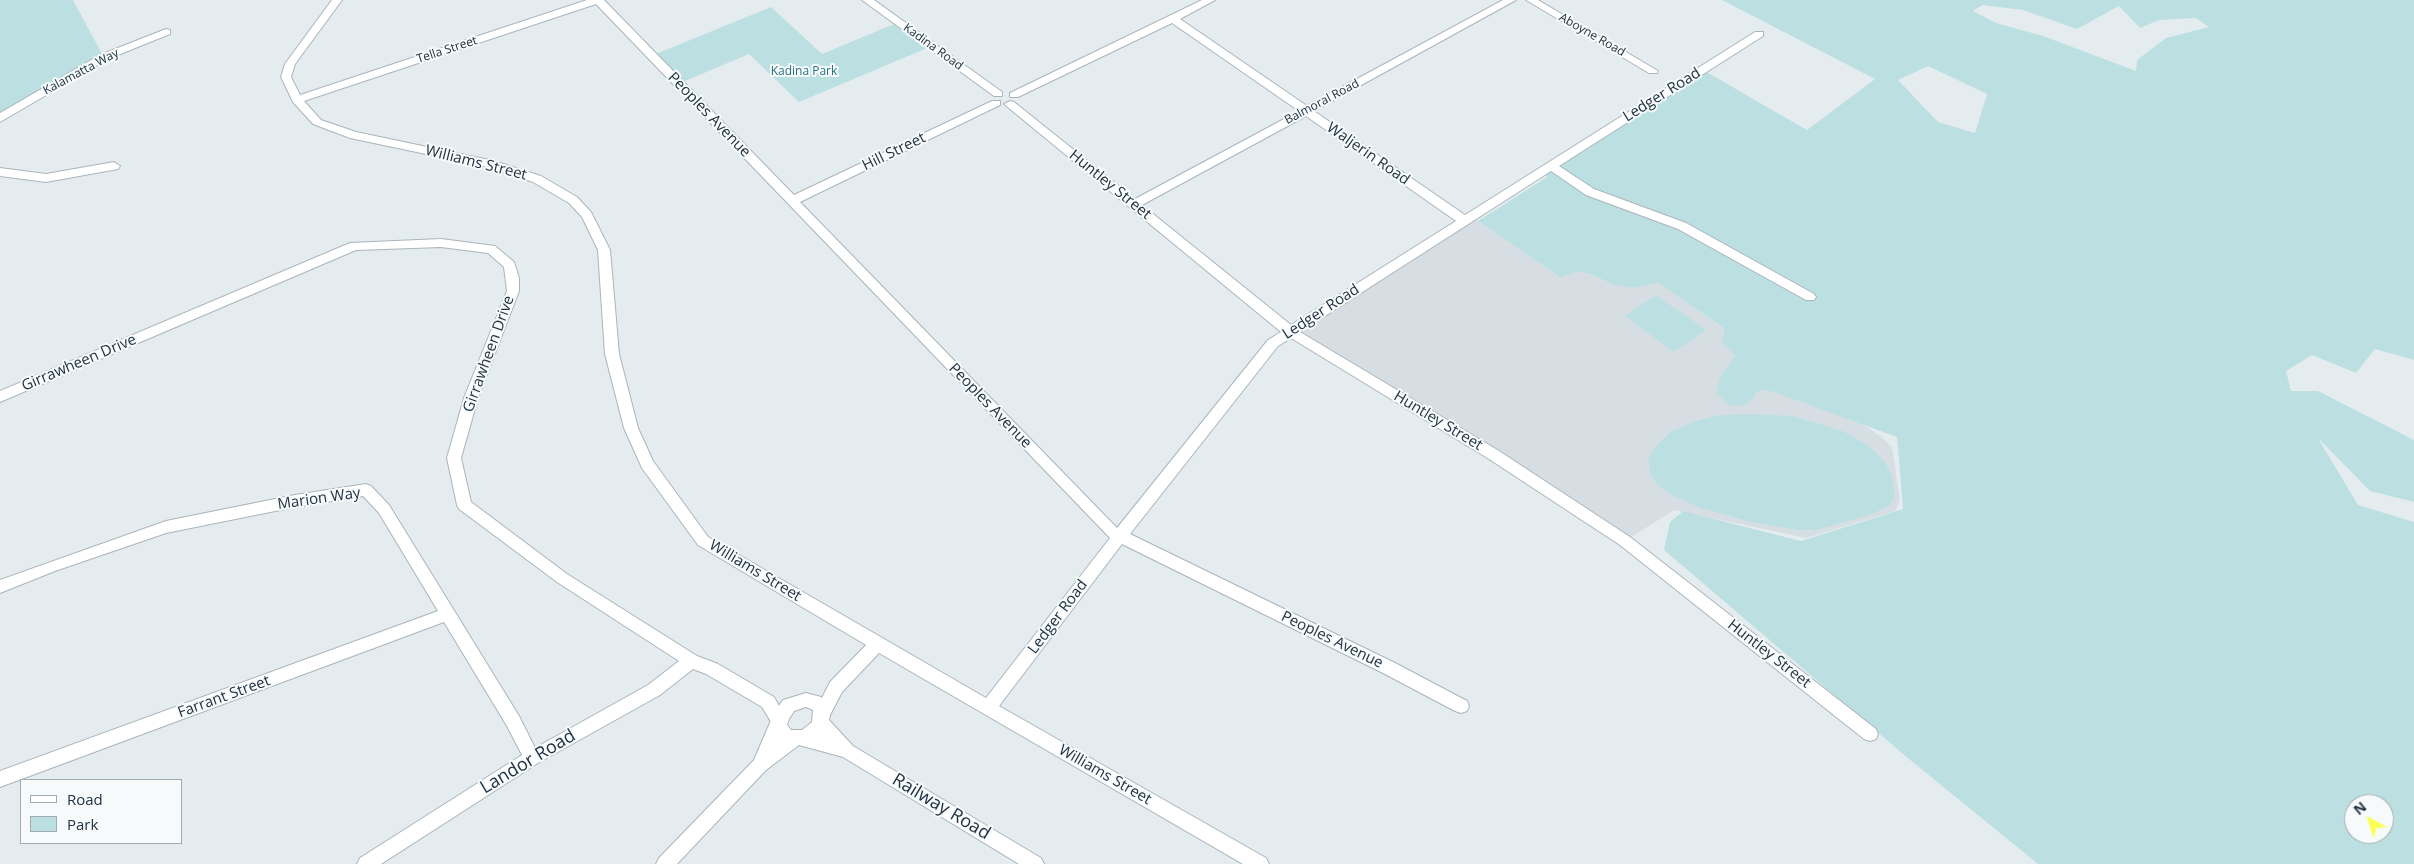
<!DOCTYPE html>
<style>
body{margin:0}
#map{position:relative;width:2414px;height:864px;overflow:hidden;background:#e5ecef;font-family:"Open Sans",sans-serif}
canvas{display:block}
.legend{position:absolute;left:20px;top:779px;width:162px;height:65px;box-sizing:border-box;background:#f6fafb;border:1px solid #a1aab1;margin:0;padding:6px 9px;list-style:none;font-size:15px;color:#223243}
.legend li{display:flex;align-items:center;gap:10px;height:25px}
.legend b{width:25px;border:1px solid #a1aab1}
.north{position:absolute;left:2344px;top:794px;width:50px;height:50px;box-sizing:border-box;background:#f6fafb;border:1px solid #a1aab1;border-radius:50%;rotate:320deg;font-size:14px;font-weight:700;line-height:20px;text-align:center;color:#223243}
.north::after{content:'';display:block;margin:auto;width:18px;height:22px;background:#fbff53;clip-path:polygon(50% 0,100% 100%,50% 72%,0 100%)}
</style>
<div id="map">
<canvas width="2414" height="864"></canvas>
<ul class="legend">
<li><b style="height:6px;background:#fff"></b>Road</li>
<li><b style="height:14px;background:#bce0e2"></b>Park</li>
</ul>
<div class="north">N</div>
</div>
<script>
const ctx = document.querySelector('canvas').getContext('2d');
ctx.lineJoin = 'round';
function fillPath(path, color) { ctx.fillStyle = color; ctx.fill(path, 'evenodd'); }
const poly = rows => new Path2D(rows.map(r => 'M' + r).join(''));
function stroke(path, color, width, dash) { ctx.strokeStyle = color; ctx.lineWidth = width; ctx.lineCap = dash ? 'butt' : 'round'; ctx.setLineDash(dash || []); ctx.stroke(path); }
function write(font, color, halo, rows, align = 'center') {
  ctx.font = font + ' "Open Sans",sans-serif'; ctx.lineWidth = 4; ctx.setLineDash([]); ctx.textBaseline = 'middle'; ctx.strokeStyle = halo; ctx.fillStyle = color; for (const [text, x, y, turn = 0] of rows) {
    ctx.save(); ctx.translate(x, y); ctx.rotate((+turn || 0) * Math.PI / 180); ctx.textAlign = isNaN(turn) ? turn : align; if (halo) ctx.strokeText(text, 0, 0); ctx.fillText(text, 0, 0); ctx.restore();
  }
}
const built = poly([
 [1469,218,1478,221,1561,278,1578,270,1590,274,1614,285,1634,288,1658,283,1880,436,1892,447,1900,501,1895,511,1806,538,1674,510,1625,541,1289,332]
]);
const green = poly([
 [0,0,73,0,102,54,0,112],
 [1722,0,2414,0,2414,360,2375,349,2356,373,2312,355,2286,371,2291,391,2318,391,2414,440,2414,502,2370,491,2318,438,2358,505,2414,522,2414,864,2038,864,1909,759,1664,550,1670,522,1683,511,1801,541,1903,509,1897,437,1774,392,1765,390,1757,392,1748,404,1740,406,1729,405,1716,393,1720,377,1736,355,1722,343,1725,329,1658,283,1634,288,1614,285,1590,274,1578,271,1561,278,1478,221,1547,177,1540,173,1703,70,1807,130,1875,79],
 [1982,5,2023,10,2077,29,2119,6,2140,28,2159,20,2196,18,2209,27,2166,38,2137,60,2136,71,2043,36,1996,23,1973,11],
 [1928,66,1987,94,1975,133,1938,122,1898,80],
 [2354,804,2384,804,2384,834,2354,834],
 [771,7,822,54,899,22,932,46,799,102,749,54,678,84,651,56],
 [1656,295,1706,330,1674,352,1625,316],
 [1750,414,1793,416,1843,431,1869,446,1885,462,1892,476,1895,497,1888,507,1869,515,1816,530,1796,530,1747,521,1698,507,1672,495,1659,486,1651,476,1648,460,1657,445,1672,431,1693,422,1718,415]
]);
const minor = poly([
 [332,0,342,0,295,64,291,77,300,95,587,0,604,0,794,195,992,101,1000,101,1000,105,800,202,1117,528,1268,340,1281,332,1004,104,1010,101,1014,102,1135,199,1299,111,1172,23,1018,97,1010,97,1010,93,1202,0,1215,0,1180,19,1307,106,1503,0,1516,0,1314,111,1465,215,1755,32,1763,32,1763,36,1559,166,1594,189,1686,223,1814,294,1816,297,1814,300,1806,300,1678,229,1586,195,1551,171,1300,332,1499,451,1630,537,1876,729,1878,734,1876,739,1870,741,1864,739,1620,545,1489,459,1291,338,1278,346,1130,534,1395,663,1467,701,1469,706,1467,711,1461,713,1455,711,1383,673,1122,544,999,706,1266,858,1269,864,1243,864,879,653,842,692,828,719,822,721,816,719,814,714,830,682,866,645,698,545,642,468,624,428,605,354,598,250,582,217,569,203,533,182,488,167,350,138,313,124,293,102,281,77,285,64,332,0],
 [596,4,1110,538,986,698,708,537,653,461,638,428,619,354,610,250,591,212,577,197,541,176,494,161,356,132,321,120,304,101,596,4],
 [1306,116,1456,221,1291,325,1142,205,1306,116],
 [862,0,874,0,1002,92,1002,96,994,96,862,0],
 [1526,0,1538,0,1658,71,1657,73,1649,73,1526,0],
 [166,29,170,30,170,34,108,59,0,122,0,113,100,55,166,29],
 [114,162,120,166,118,169,46,182,0,176,0,168,46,174,114,162],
 [441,239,495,246,514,262,519,278,519,291,478,398,461,458,471,502,567,574,697,656,718,664,774,697,787,720,785,725,779,727,773,725,762,707,706,674,693,669,660,695,538,763,381,864,357,864,360,858,522,755,507,726,444,622,0,787,0,771,438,611,379,513,363,496,295,507,166,533,55,571,0,593,0,580,166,521,295,495,366,484,371,486,389,505,519,716,535,748,648,685,679,661,557,582,459,509,457,505,447,458,464,398,507,291,504,267,488,253,441,247,356,250,0,402,0,391,350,243,441,239]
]);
const tertiary = poly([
 [806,693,821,697,825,701,830,714,829,720,853,746,1041,858,1044,864,1019,864,843,757,799,745,766,770,677,864,656,864,659,858,754,760,775,711,783,700,806,693],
 [806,707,813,710,812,722,802,730,791,730,787,725,789,719,794,711,806,707]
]);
const farStreetnames = [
 ["Aboyne Road",1592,35,30],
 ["Kadina Road",933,47,36],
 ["Tella Street",447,50,-18],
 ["Kalamatta Way",81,72,-28],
 ["Balmoral Road",1322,102,-28]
];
const farParknames = [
 ["Kadina Park",804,72]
];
const streetNames = [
 ["Ledger Road",1662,95,-32],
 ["Peoples Avenue",709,115,46],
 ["Hill Street",894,152,-26],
 ["Waljerin Road",1368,154,35],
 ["Williams Street",476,163,14],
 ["Huntley Street",1110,185,39],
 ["Ledger Road",1321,312,-33],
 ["Girrawheen Drive",489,354,-70],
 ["Girrawheen Drive",79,363,-23],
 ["Peoples Avenue",990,406,46],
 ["Huntley Street",1438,421,31],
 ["Marion Way",319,499,-8],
 ["Williams Street",755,571,31],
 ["Ledger Road",1058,617,-53],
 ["Peoples Avenue",1332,640,26],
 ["Huntley Street",1769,654,38],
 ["Farrant Street",224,697,-20],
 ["Williams Street",1105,775,30]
];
const nearStreetnames = [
 ["Landor Road",528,762,-31],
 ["Railway Road",941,807,31]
];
fillPath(built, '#d6dee3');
fillPath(green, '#bce0e2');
stroke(minor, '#aab4bb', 2);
stroke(tertiary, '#aab4bb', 2);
fillPath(minor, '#fff');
fillPath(tertiary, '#fff');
write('12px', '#223243', '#f6fafb', farStreetnames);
write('12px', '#27717f', '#f6fafb', farParknames);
write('15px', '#223243', '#f6fafb', streetNames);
write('18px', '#223243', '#f6fafb', nearStreetnames);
</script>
